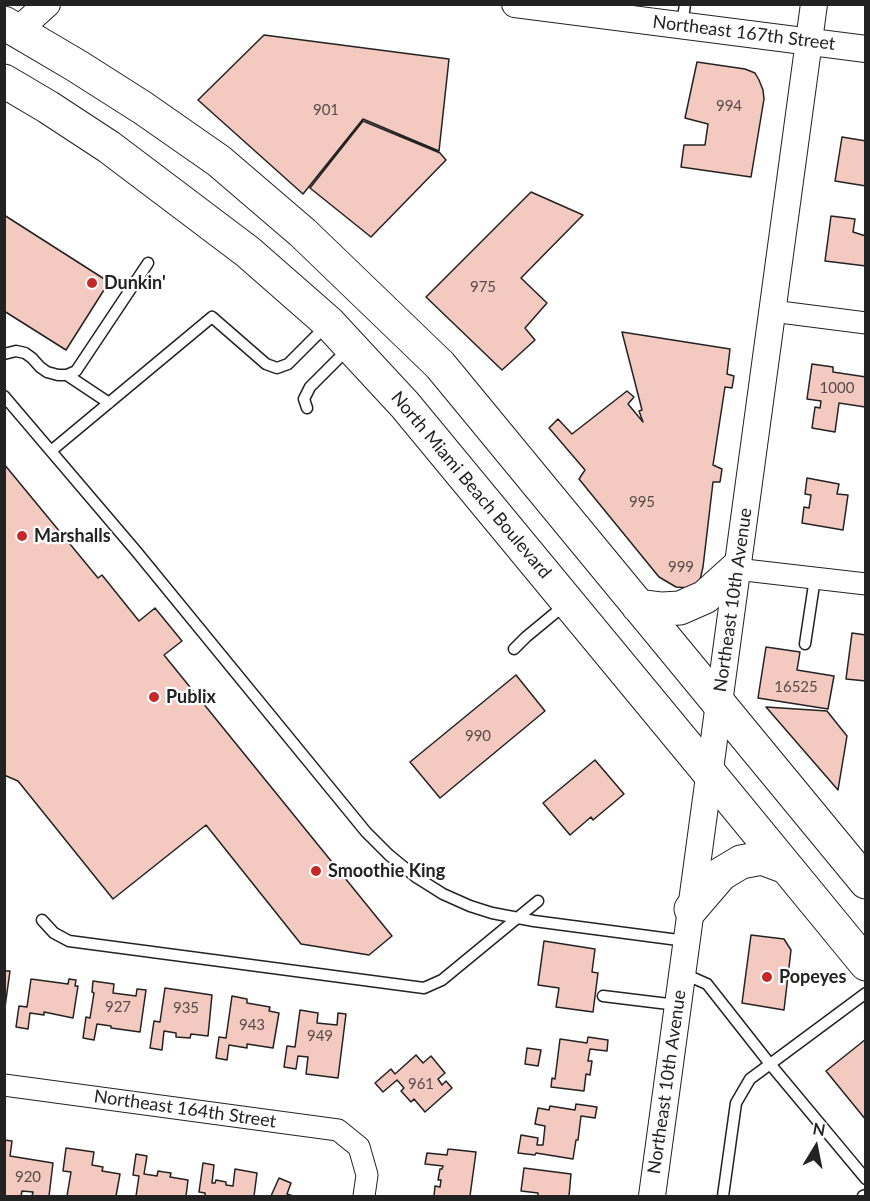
<!DOCTYPE html>
<style>
body{margin:0}
#map{position:relative;width:870px;height:1201px;overflow:hidden;background:#fff;font-family:Lato,sans-serif}
canvas{display:block}
.frame{position:absolute;inset:0;border:6px solid #222;pointer-events:none}
.north{position:absolute;left:786px;top:1117px;width:60px;height:60px;-webkit-text-stroke:4px #fff;paint-order:stroke;rotate:10deg;font-size:16px;font-weight:700;line-height:24px;text-align:center;color:#222}
.north::after{content:'';display:block;margin:auto;width:21px;height:27px;background:#222;clip-path:polygon(50% 0,100% 100%,50% 72%,0 100%)}
</style>
<div id="map">
<canvas width="870" height="1201"></canvas>
<div class="frame"></div>
<div class="north">N</div>
</div>
<script>
const ctx = document.querySelector('canvas').getContext('2d');
ctx.lineJoin = 'round';
function fillPath(path, color) { ctx.fillStyle = color; ctx.fill(path, 'evenodd'); }
const poly = rows => new Path2D(rows.map(r => 'M' + r).join(''));
function stroke(path, color, width, dash) { ctx.strokeStyle = color; ctx.lineWidth = width; ctx.lineCap = dash ? 'butt' : 'round'; ctx.setLineDash(dash || []); ctx.stroke(path); }
function write(font, color, halo, rows, align = 'center') {
  ctx.font = font + ' Lato,sans-serif'; ctx.lineWidth = 4.5; ctx.setLineDash([]); ctx.textBaseline = 'middle'; ctx.strokeStyle = halo; ctx.fillStyle = color; for (const [text, x, y, turn = 0] of rows) {
    ctx.save(); ctx.translate(x, y); ctx.rotate((+turn || 0) * Math.PI / 180); ctx.textAlign = isNaN(turn) ? turn : align; if (halo) ctx.strokeText(text, 0, 0); ctx.fillText(text, 0, 0); ctx.restore();
  }
}
const building = poly([
 [264,35,449,59,439,151,363,119,303,194,198,100,264,35],
 [697,62,745,69,755,73,759,80,763,90,764,99,751,177,681,167,684,145,705,145,708,124,685,118,697,62],
 [363,121,440,153,446,160,371,237,310,188,363,121],
 [842,137,866,141,866,186,835,181,842,137],
 [531,192,583,215,521,278,547,303,525,328,535,340,502,370,426,297,531,192],
 [4,215,109,282,66,350,4,311,4,215],
 [831,216,855,219,853,232,866,236,866,266,825,261,831,216],
 [622,332,730,349,727,374,734,376,732,388,725,387,713,465,722,469,720,482,713,482,703,567,700,580,690,588,676,587,659,577,579,479,585,470,549,428,558,419,572,434,627,391,634,397,628,404,643,422,639,411,642,410,622,332],
 [812,364,833,367,833,372,866,377,865,407,839,403,835,432,812,428,815,407,820,408,821,401,807,399,812,364],
 [4,464,98,578,102,575,139,621,155,608,182,641,164,655,392,936,369,955,301,944,206,825,113,899,18,781,4,775,4,464],
 [807,478,839,484,837,494,848,495,843,530,802,523,804,507,809,508,811,495,805,494,807,478],
 [852,633,866,635,866,681,846,679,852,633],
 [766,647,800,652,797,670,834,676,828,709,758,698,766,647],
 [516,675,545,711,440,798,410,762,516,675],
 [766,707,827,711,847,736,838,790,766,707],
 [595,760,624,794,593,820,591,817,570,835,543,803,595,760],
 [751,935,784,939,791,950,784,1010,742,1003,751,935],
 [544,941,595,949,592,972,598,973,593,1012,556,1007,559,988,538,985,544,941],
 [4,971,10,971,5,1007,4,1007,4,971],
 [31,979,68,984,69,979,76,980,75,986,78,986,73,1018,44,1012,44,1015,30,1013,28,1029,16,1027,19,1006,27,1007,31,979],
 [93,981,114,984,113,993,136,996,137,989,146,990,140,1032,111,1028,111,1026,97,1024,94,1040,83,1038,86,1017,90,1018,94,993,92,992,93,981],
 [165,988,212,995,208,1036,191,1034,190,1038,176,1037,176,1033,164,1031,162,1050,150,1048,154,1021,160,1022,165,988],
 [232,996,247,999,247,1003,270,1007,269,1011,279,1013,273,1048,247,1044,247,1048,229,1045,227,1060,216,1058,219,1037,226,1038,232,996],
 [300,1010,318,1013,317,1023,337,1025,338,1013,346,1014,338,1078,306,1074,308,1057,298,1056,296,1069,284,1067,287,1046,295,1047,300,1010],
 [588,1037,608,1040,607,1051,590,1049,588,1061,592,1061,590,1075,586,1074,584,1091,551,1087,552,1078,555,1079,560,1039,587,1043,588,1037],
 [866,1039,866,1120,826,1071,866,1039],
 [527,1048,541,1050,538,1066,525,1064,527,1048],
 [416,1055,423,1063,431,1056,445,1073,438,1079,442,1085,446,1081,452,1088,425,1112,414,1099,411,1102,401,1091,404,1088,397,1080,383,1092,375,1083,391,1069,395,1074,416,1055],
 [576,1104,597,1107,595,1118,581,1116,578,1140,576,1140,573,1159,536,1153,535,1155,518,1153,521,1135,538,1138,537,1145,543,1145,545,1126,535,1124,538,1108,549,1110,550,1106,575,1110,576,1104],
 [4,1140,12,1141,10,1156,53,1163,49,1196,32,1196,33,1192,22,1191,21,1196,4,1196,4,1140],
 [66,1148,94,1152,92,1165,103,1167,102,1171,120,1174,116,1196,67,1196,71,1172,63,1171,66,1148],
 [448,1149,476,1152,470,1196,434,1196,435,1186,440,1187,441,1180,438,1180,440,1169,442,1169,443,1166,425,1164,427,1153,447,1155,448,1149],
 [136,1154,147,1156,144,1174,157,1176,158,1171,164,1172,171,1173,170,1177,188,1180,186,1196,136,1196,139,1176,133,1175,136,1154],
 [203,1163,214,1165,212,1183,215,1183,216,1180,226,1182,226,1185,233,1186,235,1169,257,1173,254,1196,205,1196,205,1193,199,1192,203,1163],
 [524,1168,571,1174,569,1196,538,1196,538,1193,521,1191,524,1168],
 [279,1178,291,1183,287,1194,293,1196,271,1196,279,1178]
]);
const service = poly([
 [682,25,685,4],
 [4,354,16,351,25,353,32,358,40,367,47,372,58,375,67,375,76,371,148,263],
 [67,375,109,403],
 [4,396,136,551,366,832,389,855,416,877,443,894,470,906,492,913,534,921,686,941],
 [307,408,304,399,310,387,349,348],
 [51,451,212,317,266,364,277,368,288,364,327,325],
 [805,644,815,578],
 [514,649,526,637,566,604],
 [42,920,54,933,69,941,424,988,442,980,538,901],
 [682,973,707,984,770,1064,866,1179],
 [603,996,677,1005],
 [723,1196,736,1103,750,1079,866,993],
 [863,1196,866,1195]
]);
const minor = poly([
 [772,311,866,323],
 [736,569,866,584],
 [4,1085,338,1130,359,1147,367,1175,364,1196]
]);
const tertiary = poly([
 [515,4,866,49],
 [18,30,47,4],
 [652,1196,814,4]
]);
const primary = poly([
 [4,23,77,66,143,108,219,161,303,233,440,365,866,882],
 [4,81,48,107,109,147,248,252,329,323,405,405,710,774,866,964],
 [638,606,662,609,680,608,705,597,736,569],
 [691,909,721,874,741,862,762,858,786,867]
]);
const markers = [
 [92,283,6,"#c62828"],
 [22,536,6,"#c62828"],
 [154,697,6,"#c62828"],
 [316,871,6,"#c62828"],
 [767,977,6,"#c62828"]
];
const numberNames = [
 ["994",729,106],
 ["901",326,110],
 ["975",483,287],
 ["1000",837,388],
 ["995",642,502],
 ["999",681,567],
 ["16525",796,687],
 ["990",478,736],
 ["927",118,1007],
 ["935",186,1008],
 ["943",252,1025],
 ["949",320,1036],
 ["961",421,1084],
 ["920",28,1177]
];
const streetNames = [
 ["Northeast 167th Street",744,33,7],
 ["North Miami Beach Boulevard",471,485,50],
 ["Northeast 10th Avenue",733,600,-82],
 ["Northeast 10th Avenue",667,1082,-82],
 ["Northeast 164th Street",185,1109,8]
];
const poiNames = [
 ["Dunkin'",104,283],
 ["Marshalls",34,536],
 ["Publix",166,697],
 ["Smoothie King",328,871],
 ["Popeyes",779,977]
];
fillPath(building, '#f3c9c0');
stroke(building, '#222', 1.5);
stroke(service, '#222', 13);
stroke(minor, '#222', 23);
stroke(tertiary, '#222', 28);
stroke(primary, '#222', 35);
stroke(service, '#fff', 10);
stroke(minor, '#fff', 21);
stroke(tertiary, '#fff', 26);
stroke(primary, '#fff', 33);
for (const [x, y, r, color] of markers) { const dot = new Path2D(); dot.arc(x, y, r, 0, 2 * Math.PI); ctx.fillStyle = color; ctx.fill(dot); stroke(dot, '#fff', 2); }
write('15px', '#564c4a', null, numberNames);
write('18px', '#222', '#fff', streetNames);
write('bold 18px', '#222', '#fff', poiNames, 'left');
</script>
